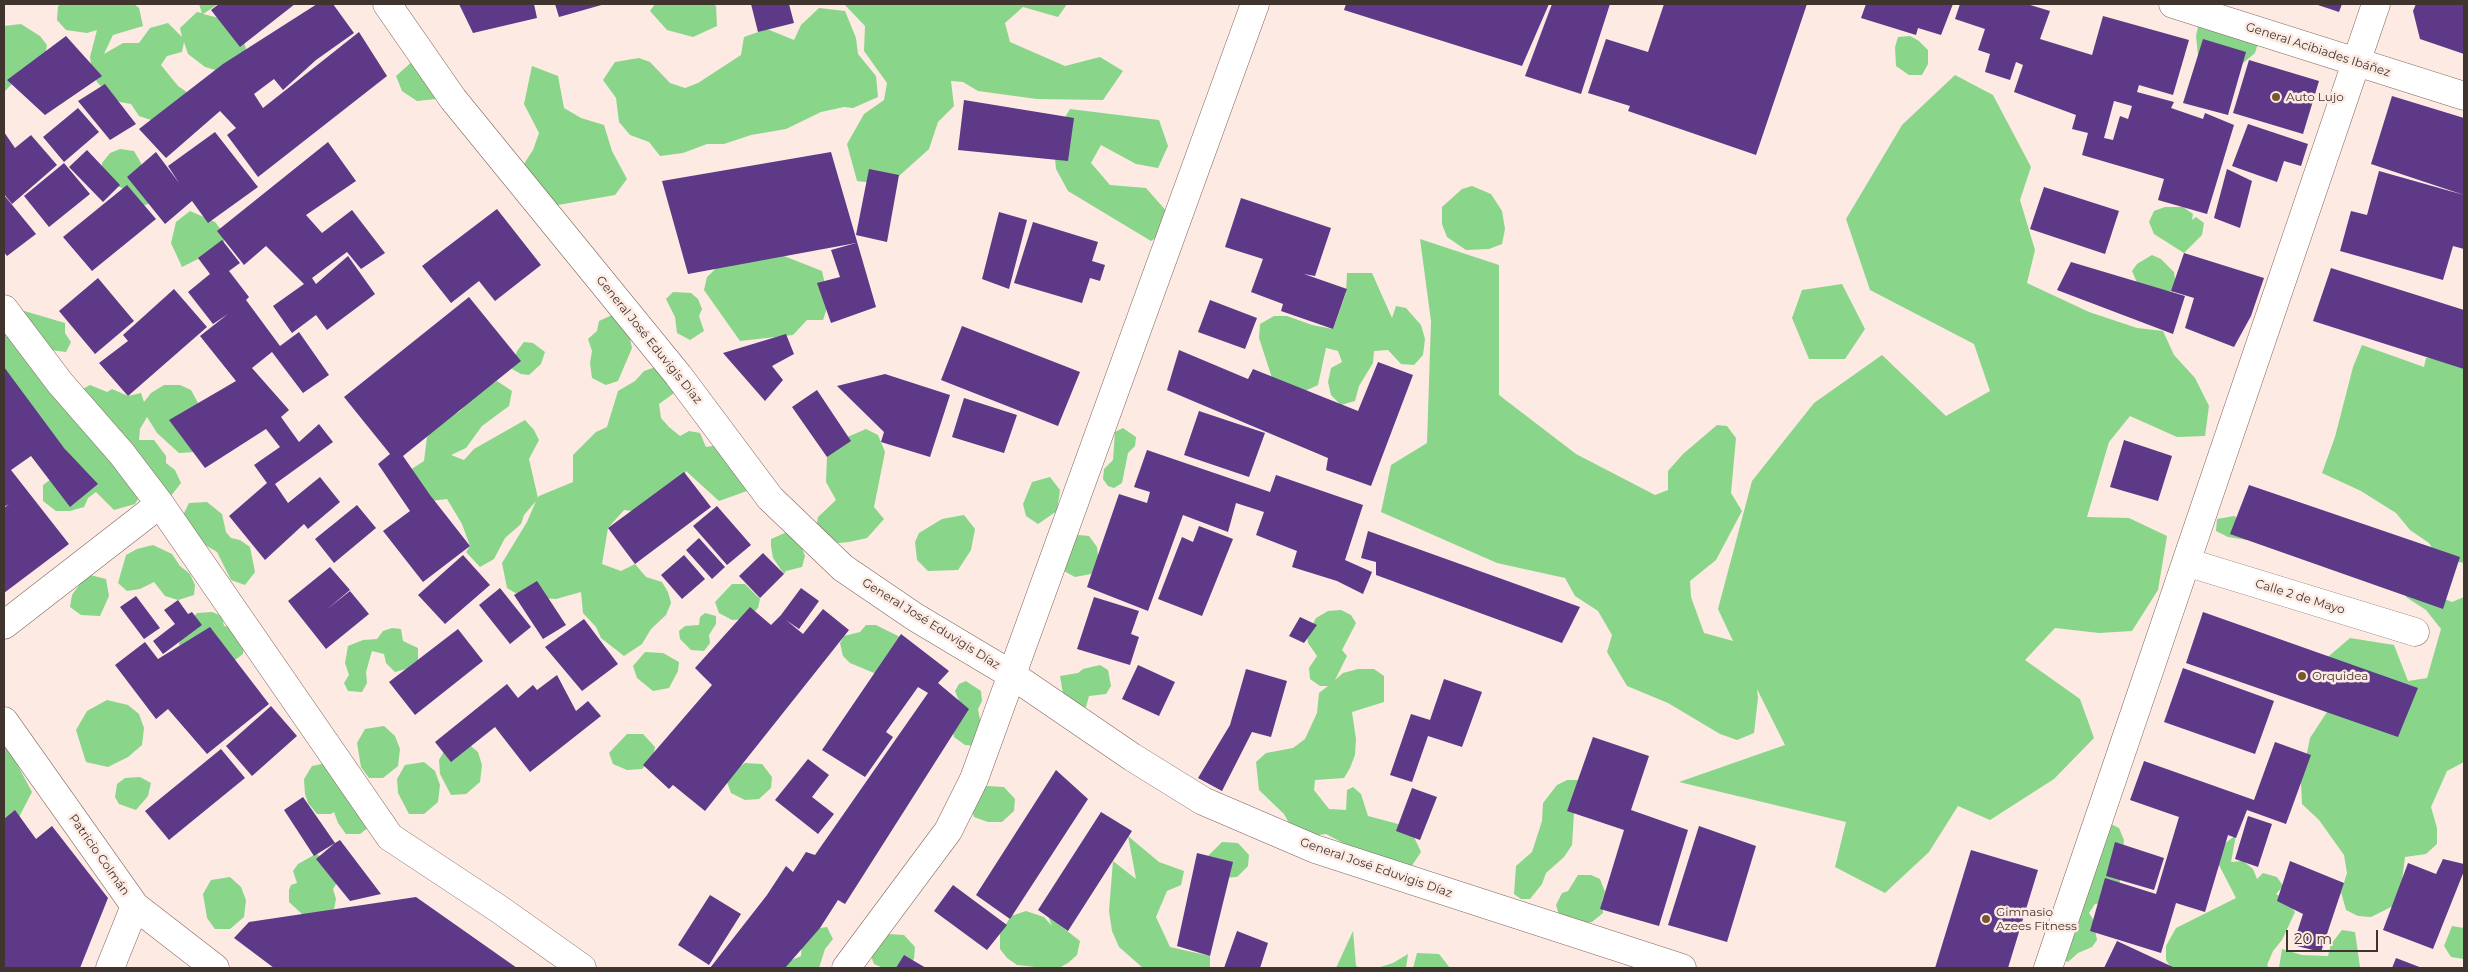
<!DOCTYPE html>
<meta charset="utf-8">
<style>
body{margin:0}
#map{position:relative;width:2468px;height:972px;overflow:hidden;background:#fdeae3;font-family:Montserrat,sans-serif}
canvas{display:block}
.frame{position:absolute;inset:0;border:5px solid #40342f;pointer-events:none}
.scale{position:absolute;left:2286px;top:930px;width:92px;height:22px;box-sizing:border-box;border:2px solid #40342f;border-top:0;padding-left:6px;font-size:15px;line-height:18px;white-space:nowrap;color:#40342f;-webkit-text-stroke:4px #fdeae3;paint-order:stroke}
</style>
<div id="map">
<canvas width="2468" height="972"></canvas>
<div class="frame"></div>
<div class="scale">20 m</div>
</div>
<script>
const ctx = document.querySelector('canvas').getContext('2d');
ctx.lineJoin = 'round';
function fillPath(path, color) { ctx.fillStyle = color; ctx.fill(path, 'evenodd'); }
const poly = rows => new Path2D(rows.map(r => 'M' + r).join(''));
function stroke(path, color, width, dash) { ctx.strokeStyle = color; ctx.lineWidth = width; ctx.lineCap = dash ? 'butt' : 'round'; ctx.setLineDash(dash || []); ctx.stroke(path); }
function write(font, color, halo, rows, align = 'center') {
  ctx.font = font + ' Montserrat,sans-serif'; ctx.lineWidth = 5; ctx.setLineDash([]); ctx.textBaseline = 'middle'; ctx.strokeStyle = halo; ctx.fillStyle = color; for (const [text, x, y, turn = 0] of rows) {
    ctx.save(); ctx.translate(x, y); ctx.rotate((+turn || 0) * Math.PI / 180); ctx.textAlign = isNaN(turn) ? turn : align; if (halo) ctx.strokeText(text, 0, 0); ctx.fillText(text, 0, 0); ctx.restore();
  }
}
const forest = poly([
 [62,4,134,4,139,8,143,26,113,35,104,54,123,43,139,43,150,28,168,23,182,37,180,28,197,12,202,13,199,4,218,4,203,14,227,20,242,36,247,52,222,72,205,67,188,54,184,42,182,52,167,56,161,65,178,86,197,99,160,123,139,116,131,104,120,102,109,95,97,82,92,70,90,57,97,30,87,33,66,30,57,20,58,6],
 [655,4,713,4,716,6,717,26,693,37,667,30,650,11],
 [844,4,1067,4,1058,17,1023,7,1005,23,1010,42,1065,66,1100,57,1123,71,1103,100,1037,99,978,91,963,82,951,81,954,106,938,122,929,149,889,185,857,181,847,144,864,114,884,100,887,83,864,51,865,26],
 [819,8,845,11,856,38,858,54,876,76,878,97,853,108,844,107,821,112,786,129,751,135,724,144,707,144,683,153,660,156,649,142,630,135,619,122,616,98,603,80,615,62,639,58,650,62,670,83,685,88,698,83,741,55,744,37,767,29,794,40,801,25],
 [2199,22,2259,40,2255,53,2236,69,2198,55,2196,36],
 [21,24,40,36,47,45,44,62,21,75,4,92,4,26],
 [1910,36,1919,41,1928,50,1928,64,1922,75,1909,75,1896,66,1895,47,1898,37],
 [415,59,438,87,436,99,417,101,402,91,396,76],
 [532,66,558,76,564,108,581,118,604,125,612,151,627,179,615,195,552,206,520,170,533,150,539,133,524,104],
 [1955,75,1993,95,2031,167,2020,200,2035,250,2027,283,2089,312,2137,328,2163,331,2174,355,2195,378,2209,406,2205,436,2177,437,2130,416,2109,442,2087,517,2129,518,2167,536,2158,590,2132,631,2099,633,2055,628,2025,660,2080,699,2094,738,2054,779,1990,820,1958,806,1929,852,1885,893,1835,867,1846,822,1679,782,1785,745,1757,689,1758,698,1754,733,1737,740,1720,734,1668,703,1627,686,1607,652,1612,635,1598,611,1575,596,1565,578,1497,563,1381,512,1391,465,1427,443,1431,321,1420,239,1499,265,1499,395,1576,454,1655,495,1668,490,1668,471,1683,454,1717,425,1727,426,1736,438,1731,493,1742,511,1716,560,1690,581,1691,597,1704,633,1733,641,1718,609,1752,481,1814,403,1882,355,1946,416,1990,391,1974,344,1870,290,1846,219,1902,125],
 [1070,109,1159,120,1168,146,1158,168,1136,164,1101,145,1091,163,1110,185,1146,188,1169,214,1163,233,1151,241,1068,191,1056,169,1053,138],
 [120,149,134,151,141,163,141,172,160,200,142,206,131,203,122,188,114,185,102,176,102,163,110,153],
 [1472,186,1491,194,1502,211,1505,229,1502,244,1489,249,1466,250,1447,237,1442,224,1442,207,1462,189],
 [2165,207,2183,207,2193,214,2192,220,2196,217,2204,223,2202,235,2184,253,2154,234,2149,222,2154,211],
 [190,211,215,222,226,236,222,247,182,267,171,243,176,222],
 [2152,255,2161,259,2174,272,2177,292,2139,287,2132,271,2137,264],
 [784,256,822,271,829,302,823,320,807,320,793,335,740,341,704,290,707,277,727,258],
 [1347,273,1372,273,1392,318,1396,306,1406,308,1421,325,1425,339,1423,355,1414,365,1401,364,1388,350,1374,351,1373,363,1359,386,1355,401,1341,405,1331,395,1328,382,1331,368,1342,362,1338,351,1326,348,1318,385,1303,392,1273,381,1259,338,1260,324,1274,316,1287,316,1312,325,1333,329,1346,293],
 [1842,284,1865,329,1845,359,1809,359,1792,318,1802,290],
 [673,292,691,293,698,299,702,309,699,316,704,331,690,340,677,333,675,317,666,299],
 [4,305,65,323,65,333,71,342,66,352,51,350,77,392,90,385,107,392,112,389,128,396,141,393,144,402,151,393,164,385,180,385,191,390,198,403,195,452,179,453,157,433,147,417,140,429,139,440,154,440,166,456,166,463,175,470,181,483,170,497,147,485,135,504,114,510,96,492,88,498,84,507,70,511,56,511,43,501,43,485,75,462,64,448,54,442,46,433,42,418,24,409,14,381,4,380],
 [612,315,629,334,632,348,618,381,606,385,592,378,590,363,592,351,588,339,597,331,599,321],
 [524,342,533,343,545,352,541,364,529,375,521,374,512,369,517,351],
 [2362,345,2424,367,2426,358,2449,359,2464,364,2464,563,2438,558,2429,543,2410,530,2396,513,2361,491,2322,473,2335,437,2353,367],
 [661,365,677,391,659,404,661,418,669,427,680,436,689,431,700,433,706,447,725,444,755,472,747,491,719,501,686,471,679,490,649,513,624,510,608,528,602,564,621,571,635,564,646,577,662,582,668,592,671,603,666,615,651,629,642,644,624,656,601,638,596,627,583,613,581,592,556,599,522,597,507,588,502,563,527,522,536,501,524,515,521,524,505,538,494,559,480,567,466,552,470,546,462,524,447,499,431,501,404,474,424,461,427,437,436,426,460,411,476,393,497,381,512,391,509,406,482,426,466,448,451,455,464,460,474,449,525,420,534,430,539,440,529,459,538,498,539,496,573,482,573,455,596,432,607,427,618,391,635,381,644,371],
 [1123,428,1136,437,1135,446,1128,453,1122,483,1114,488,1108,486,1103,479,1104,469,1113,460,1115,432],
 [866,429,878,435,885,452,874,507,884,519,867,538,849,542,828,544,815,534,818,517,836,500,826,482,827,457,838,441],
 [1050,477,1060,490,1057,511,1038,524,1026,516,1023,504,1032,482],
 [207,502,222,514,226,532,231,538,240,540,250,547,255,572,245,585,231,580,217,552,187,534,184,513,189,503],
 [964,515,975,529,971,550,958,570,928,571,917,560,915,542,919,533,942,519],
 [2234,516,2244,522,2247,540,2228,537,2216,531,2217,519],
 [787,532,799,539,805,556,802,567,786,571,784,574,773,558,771,546,771,539],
 [1079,535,1089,536,1097,547,1099,564,1091,574,1075,577,1064,571,1069,539],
 [153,545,172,554,180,566,190,574,195,585,194,595,178,600,165,596,154,582,140,589,127,591,118,583,126,555,137,549],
 [90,575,106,579,109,596,100,616,81,615,70,607,72,595,82,581],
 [732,584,745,584,760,599,758,608,747,619,732,620,719,613,715,602],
 [2410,586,2452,602,2464,597,2464,762,2447,771,2431,807,2437,828,2437,844,2426,854,2405,857,2401,888,2393,906,2371,917,2358,916,2346,910,2341,892,2347,873,2344,855,2319,820,2302,804,2301,783,2310,738,2327,712,2322,662,2350,638,2394,645,2408,681,2427,678,2441,629,2426,610,2406,597],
 [1341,610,1351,615,1356,623,1342,650,1347,656,1335,680,1343,673,1358,669,1374,669,1384,676,1384,702,1352,712,1356,739,1355,755,1350,768,1344,778,1315,780,1314,790,1329,809,1346,810,1347,790,1353,787,1361,794,1368,816,1398,824,1414,837,1421,852,1411,867,1377,861,1326,834,1310,836,1289,823,1284,814,1259,790,1256,762,1266,753,1293,748,1305,739,1317,713,1319,693,1328,686,1320,686,1310,679,1309,668,1317,656,1308,643,1307,635,1316,618,1328,611],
 [212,612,222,616,224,626,229,627,244,643,243,654,231,663,180,653,179,643,186,626,197,613],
 [705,613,716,616,716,624,709,635,710,643,704,651,691,650,680,639,679,631,685,626,699,625,700,617],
 [866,625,876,625,900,637,886,678,850,663,843,656,840,643,844,636,860,632],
 [392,628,401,629,403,641,418,648,418,660,406,669,395,672,386,663,384,654,372,651,366,672,367,683,362,692,348,691,344,683,349,675,345,663,348,646,363,640,377,639,383,631],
 [645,652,663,653,679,662,678,671,669,688,653,691,637,678,633,666],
 [1100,665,1108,670,1111,686,1106,694,1089,696,1086,707,1078,710,1063,694,1060,676,1078,673,1083,669],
 [966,681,981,691,982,701,978,709,983,736,979,746,965,745,954,737,951,724,960,703,955,691,959,684],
 [107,700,128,705,139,714,144,728,142,745,128,757,108,767,86,762,76,730,87,711],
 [384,726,395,736,400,749,398,766,383,778,369,778,361,767,357,743,365,729],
 [627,734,643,734,655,747,653,758,642,769,627,770,613,764,609,753],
 [466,742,478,752,482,765,480,782,466,794,451,795,440,774,439,760,447,746],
 [4,746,11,753,32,792,19,817,4,820],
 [331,762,375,822,360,834,346,834,338,823,334,812,331,814,317,814,308,803,305,794,304,779,312,766],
 [424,762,435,771,440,785,438,802,424,814,409,814,398,793,397,779,405,765],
 [745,763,762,764,772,777,771,788,759,799,745,800,731,793,727,782,738,768],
 [140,777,151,783,148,796,136,810,119,804,115,797,117,784,125,778],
 [1567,780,1582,780,1574,813,1572,845,1564,857,1546,873,1542,884,1530,899,1521,899,1514,894,1516,866,1532,852,1542,821,1543,803,1557,785],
 [987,786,1004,787,1015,799,1014,811,1002,822,988,822,974,817,970,805],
 [2099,818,2119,828,2124,840,2119,889,2113,902,2095,904,2089,913,2093,919,2097,940,2092,947,2078,953,2068,962,2058,957],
 [2236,835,2231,862,2243,861,2253,869,2257,879,2263,873,2277,877,2283,886,2276,894,2287,900,2295,912,2282,940,2273,951,2267,965,2269,968,2171,968,2166,960,2166,946,2176,928,2236,898,2219,865,2219,848],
 [1128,836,1159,862,1184,871,1181,885,1167,891,1156,917,1170,947,1210,956,1210,968,1143,968,1119,947,1112,931,1109,911,1113,861,1136,879],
 [1222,842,1238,843,1249,855,1248,866,1237,877,1222,878,1204,860],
 [316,854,329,861,338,881,333,889,336,899,334,909,320,917,302,914,289,902,289,890,291,885,297,883,293,871,298,864],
 [1578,875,1591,875,1600,879,1605,892,1602,901,1603,913,1592,922,1572,925,1560,918,1556,905,1562,893,1568,891],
 [230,877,241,887,246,900,244,917,230,929,215,929,207,918,203,894,211,880],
 [1026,911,1044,917,1052,926,1048,916,1080,941,1077,955,1068,963,1059,968,1045,968,1017,965,1007,958,1000,949,1000,934,1011,916],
 [2452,926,2464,928,2464,959,2451,957,2444,946],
 [827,927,833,939,825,949,819,968,782,968,787,962,801,956,802,938,820,928],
 [2342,930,2355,932,2360,967,2279,968,2282,949,2302,955,2328,956,2331,944],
 [1353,931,1356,966,1361,968,1336,968],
 [887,934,904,935,915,947,914,959,903,968,883,968,874,964,870,953],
 [1417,953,1439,954,1450,968,1413,968],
 [1408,954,1406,968,1377,968,1393,963]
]);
const building = poly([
 [219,4,295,4,240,47,211,10],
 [317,4,333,4,354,33,316,60,283,90,274,79,254,94,263,108,359,32,387,76,258,177,227,135,236,128,220,111,166,158,139,129,223,64],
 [459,4,534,4,537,18,473,33],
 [555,4,605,4,559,17],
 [751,4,789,4,794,23,758,32],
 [1346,4,1549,4,1522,66,1344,10],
 [1552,4,1610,4,1581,94,1525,76],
 [1664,4,1807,4,1756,155,1628,111,1630,106,1588,93,1606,39,1648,52],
 [1866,4,1953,4,1941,35,1918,28,1916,35,1861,18],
 [1960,4,2027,4,2050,11,2040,39,2092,55,2103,16,2189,40,2173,95,2139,85,2137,92,2174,102,2171,108,2203,119,2205,113,2234,125,2207,214,2158,200,2164,179,2082,155,2088,133,2072,129,2076,115,2014,92,2023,65,2016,62,2010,80,1985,72,1990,54,1978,50,1985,29,1955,19],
 [2114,101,2132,106,2128,119,2120,116,2113,140,2104,138],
 [2315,4,2342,4,2339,12],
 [2416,4,2464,4,2464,54,2420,39,2413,11],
 [66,36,102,76,45,115,7,80],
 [2203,39,2246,52,2228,115,2183,103],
 [2249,60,2319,81,2303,134,2233,113],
 [105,84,136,124,110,140,78,101],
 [2392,96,2464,118,2464,195,2371,164],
 [964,100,1074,118,1068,161,958,150],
 [78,108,99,132,64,162,43,137],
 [2248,124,2308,144,2301,166,2284,161,2277,182,2232,166],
 [4,132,15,148,31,135,57,165,12,204,4,194],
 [215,132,258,187,208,223,192,201,165,224,127,177,156,152,179,183,168,166],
 [328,142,356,181,306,215,322,233,352,210,385,253,361,269,347,252,312,278,316,284,348,256,375,294,327,330,316,315,292,333,273,306,304,284,266,246,244,265,217,231],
 [87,150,120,185,103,202,69,167],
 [831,152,876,307,831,323,817,283,840,277,831,250,856,243,688,274,662,181],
 [64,163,90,194,49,227,24,196],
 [869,169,899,175,887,242,856,235],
 [2227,169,2252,181,2240,228,2214,218],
 [2379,171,2464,195,2464,249,2453,246,2443,280,2340,251,2351,211,2367,215],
 [127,185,156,219,92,271,63,237],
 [2044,187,2119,211,2105,254,2030,229],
 [4,195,36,234,7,256,4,252],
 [1241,198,1331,228,1315,276,1304,274,1347,289,1333,329,1281,311,1283,304,1251,292,1263,259,1225,247],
 [497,209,541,265,495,301,479,281,451,303,422,266],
 [999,212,1027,220,1009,289,982,279],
 [1033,222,1098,242,1092,261,1105,265,1100,281,1090,278,1082,303,1014,283],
 [222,240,240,263,229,271,249,297,246,300,280,346,299,332,329,375,303,393,272,352,252,368,289,410,281,417,299,442,319,424,333,442,275,484,288,503,320,477,340,502,308,529,304,524,265,560,229,516,267,483,254,465,280,447,266,429,205,468,169,420,236,381,200,336,228,314,213,324,188,292,210,274,198,258],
 [2184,253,2264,278,2251,316,2234,347,2185,328,2194,298,2171,291],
 [2071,262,2185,296,2173,334,2057,290],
 [2331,268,2464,310,2464,369,2313,321],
 [98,278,134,321,95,354,59,311],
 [174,289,207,327,128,396,99,363,128,341,123,335],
 [469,297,521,361,403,456,430,495,470,546,423,582,383,531,410,511,378,464,390,454,344,397],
 [1210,300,1257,318,1245,349,1198,332],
 [962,326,1080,372,1058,426,941,380],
 [786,334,794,354,772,366,783,380,765,401,723,353],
 [1179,350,1248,379,1253,369,1358,411,1378,362,1413,375,1371,486,1326,470,1328,458,1167,390],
 [4,367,64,448,98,484,70,507,31,456,11,470,69,544,4,593,4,508,9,504,4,507],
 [885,374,950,395,930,457,881,442,884,432,837,386],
 [817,390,851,441,827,457,792,407],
 [964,398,1017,415,1004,453,952,437],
 [1199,411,1265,433,1249,477,1184,455],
 [2124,440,2172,456,2158,501,2110,487],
 [1147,450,1270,492,1276,475,1363,505,1345,560,1372,572,1363,594,1337,581,1292,567,1297,551,1256,535,1264,512,1236,503,1228,532,1183,515,1148,611,1087,587,1119,494,1147,503,1150,492,1134,487],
 [684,472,711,507,635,564,608,528],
 [2249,485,2460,557,2443,609,2230,534],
 [357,505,376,528,334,563,315,539],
 [717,506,751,545,727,565,693,526],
 [1199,526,1233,539,1202,616,1158,599,1182,537,1193,542],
 [1368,531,1580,607,1562,643,1376,575,1376,562,1361,558],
 [699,538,725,567,712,579,686,550],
 [763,553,784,574,760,598,739,576],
 [463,555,490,585,445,624,418,595],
 [684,555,705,579,682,599,661,575],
 [330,567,350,590,326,610,350,591,369,614,326,649,288,601],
 [537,581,566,625,543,639,514,595],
 [500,588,531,627,510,644,479,605],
 [801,588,819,601,799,629,786,620,803,634,823,609,849,630,705,811,673,785,669,789,643,765,712,685,695,668,750,607,771,625,781,615],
 [136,596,160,628,144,639,120,607],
 [1094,597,1139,611,1131,634,1139,637,1130,665,1077,649],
 [178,600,188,614,192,612,202,625,163,654,153,641,175,624,164,610],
 [2203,612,2418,688,2398,737,2186,663],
 [1300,617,1317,625,1304,643,1289,636],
 [584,619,618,664,582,691,545,647],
 [210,627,269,704,207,754,168,709,156,719,115,665,145,642,158,659],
 [458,629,483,661,415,715,389,682],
 [901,634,949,671,938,683,969,709,845,904,838,900,820,928,785,968,710,968,767,895,786,866,793,872,806,852,815,855,928,693,918,687,886,732,893,737,865,777,822,750],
 [1138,665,1175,682,1159,716,1122,699],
 [2183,668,2274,701,2255,754,2164,722],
 [1246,669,1287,681,1271,737,1252,732,1222,791,1198,778,1230,725],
 [557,675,576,711,588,701,601,716,530,772,495,727,451,762,435,742,507,684,518,698,533,685,537,690],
 [1444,679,1482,692,1462,747,1428,736,1412,782,1390,775,1411,714,1430,720],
 [271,706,297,736,252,776,226,746],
 [1593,737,1649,756,1631,810,1688,830,1659,926,1600,909,1624,830,1567,811],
 [2275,742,2311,755,2286,824,2247,810,2236,838,2228,835,2205,912,2176,903,2161,953,2090,931,2105,878,2156,894,2179,817,2130,800,2144,761,2254,800],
 [221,749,245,778,169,840,145,811],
 [808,759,829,775,812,797,834,814,818,834,775,800],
 [1056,770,1088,799,1010,919,976,895],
 [1412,788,1437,797,1420,840,1396,831],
 [303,797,335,843,340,840,381,894,350,901,316,859,335,843,314,856,284,810],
 [15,810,36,839,52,826,108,898,80,968,4,968,4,819],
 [1101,812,1132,831,1068,931,1038,910],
 [2248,816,2272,824,2258,867,2235,859],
 [1699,826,1756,846,1727,942,1668,925],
 [2115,842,2164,858,2154,890,2106,876],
 [1971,850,2038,870,2008,968,1935,968],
 [1197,853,1233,862,1210,956,1177,946],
 [2443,859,2464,864,2464,871,2433,949,2383,930,2408,863,2436,874],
 [2290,861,2344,883,2321,952,2293,945,2303,914,2277,901],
 [953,885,1007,925,987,950,934,911],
 [710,895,741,914,709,965,678,945],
 [416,897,517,968,274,968,234,938,249,922],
 [1237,931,1268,943,1260,968,1224,968],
 [2117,941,2175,968,2104,968],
 [904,955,926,968,896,968],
 [2396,958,2422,968,2392,968]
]);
const minor = poly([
 [387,4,453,99,678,375,770,498,843,568,915,617,1012,675,1132,757,1203,801,1315,849,1682,968],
 [2173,4,2464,96],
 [4,309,60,383,122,454,160,504,390,837,499,909,582,968],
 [2186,562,2415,632],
 [4,625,160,504],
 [4,721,135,906,215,968],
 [110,968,135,906],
 [846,968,948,831,974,779,1255,4],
 [2048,968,2376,4]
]);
const markers = [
 [2276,97,5,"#78572e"],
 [2302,676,5,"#78572e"],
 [1986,919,5,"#78572e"]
];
const streetNames = [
 ["General Acibiades Ibáñez",2318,50,18],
 ["General José Eduvigis Díaz",649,340,51],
 ["Calle 2 de Mayo",2300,597,17],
 ["General José Eduvigis Díaz",931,624,32],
 ["Patricio Colmán",99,855,55],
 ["General José Eduvigis Díaz",1376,868,19]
];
const poiNames = [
 ["Auto Lujo",2286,97],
 ["Orquidea",2312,676],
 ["Gimnasio",1996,912],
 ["Azees Fitness",1996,926]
];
fillPath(forest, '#89d58a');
fillPath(building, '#5d3988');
stroke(minor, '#80655b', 29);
stroke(minor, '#fff', 28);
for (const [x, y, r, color] of markers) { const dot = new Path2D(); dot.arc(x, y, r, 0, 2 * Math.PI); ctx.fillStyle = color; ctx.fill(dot); stroke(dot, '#fdeae3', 2); }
write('12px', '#40342f', '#fdeae3', streetNames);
write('12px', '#40342f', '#fdeae3', poiNames, 'left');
</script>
